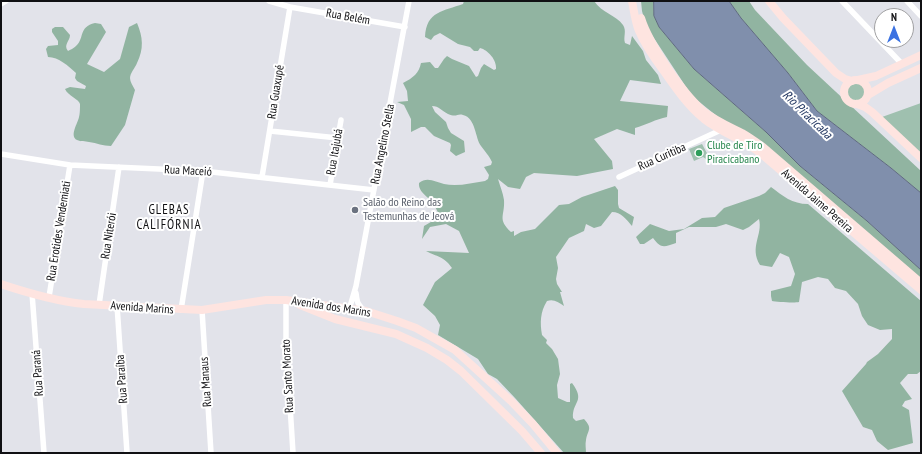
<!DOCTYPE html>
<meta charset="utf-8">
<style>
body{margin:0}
#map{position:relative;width:922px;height:454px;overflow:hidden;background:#e2e3ea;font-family:"PT Sans Narrow",sans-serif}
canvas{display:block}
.frame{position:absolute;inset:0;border:2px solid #101013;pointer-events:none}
.north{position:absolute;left:874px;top:8px;width:40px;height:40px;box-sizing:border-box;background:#fff;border:1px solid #9f9fa1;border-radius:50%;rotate:0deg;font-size:11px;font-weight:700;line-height:16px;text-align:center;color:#101013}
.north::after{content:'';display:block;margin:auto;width:14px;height:18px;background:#3b72e2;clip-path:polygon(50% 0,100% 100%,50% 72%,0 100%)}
</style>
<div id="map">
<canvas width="922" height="454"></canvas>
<div class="frame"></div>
<div class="north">N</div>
</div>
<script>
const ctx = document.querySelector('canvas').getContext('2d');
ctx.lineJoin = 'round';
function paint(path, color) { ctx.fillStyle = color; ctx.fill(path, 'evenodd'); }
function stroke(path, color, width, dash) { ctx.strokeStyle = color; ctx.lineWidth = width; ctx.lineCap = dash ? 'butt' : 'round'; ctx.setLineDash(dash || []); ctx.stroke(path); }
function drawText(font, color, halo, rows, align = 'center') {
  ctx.font = font + ' "PT Sans Narrow",sans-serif'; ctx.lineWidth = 4; ctx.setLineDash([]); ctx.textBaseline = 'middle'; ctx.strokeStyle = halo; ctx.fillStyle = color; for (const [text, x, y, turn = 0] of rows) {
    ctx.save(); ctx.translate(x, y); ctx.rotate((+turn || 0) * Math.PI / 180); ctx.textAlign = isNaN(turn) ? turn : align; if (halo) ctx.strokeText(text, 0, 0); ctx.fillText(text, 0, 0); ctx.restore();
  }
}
paint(new Path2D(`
 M846 92a10 10 0 1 1 20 0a10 10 0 1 1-20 0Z
 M921,103V154L882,117Z
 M702,144L709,157L706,159L703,157L694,161L689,149Z`), '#9fc0af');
paint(new Path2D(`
 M464,1H594C602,13 616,15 623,25C627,31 623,37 625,43L630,45L632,36L643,51L646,60L658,75L661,84L630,80L620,101L668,106L667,117C656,119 646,125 635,128V135L617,129L594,139L612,161L613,169L577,176L534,173L526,177L520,189L508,187L498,179C500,186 503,193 504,200C505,216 497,219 511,232L514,231V236L521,232L535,229L559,205L569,204L582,197L615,186L618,190V204L619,208L634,217L632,226C627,220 621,212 612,212L601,226L594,228L586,224L584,231L569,238L556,257L558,268L556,279L557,284L562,292H560L564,306C558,302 554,299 547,301C540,312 540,323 542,335L547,340L546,343L552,349L558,359L560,374L557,385L558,398L567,402H570V384L572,383C586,402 572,401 573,418L576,421L584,419C593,429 588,429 586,440C585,444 586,449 586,453H564L515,398L497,379L488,374L478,359L438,335L440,325L435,316L423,305L435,282L452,268C444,256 437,257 426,251L469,253L459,231L446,224L430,227L422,239L424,226L436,219L439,214C437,211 436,208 434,205C430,197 418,193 419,183C427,176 436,182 444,184C457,187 472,183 485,181L488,179L489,175L484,167L491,165L492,162C488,154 486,153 481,146C475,138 476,118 463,115C457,113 457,118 448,114C442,111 439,106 432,106L435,112L446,122L448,128L451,133L464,141L465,152L456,156L450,151L451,145L450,143L434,136L425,127H421L411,132V119L404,105L397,102L408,101L407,91L403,83C413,78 419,73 421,63L430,62L435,68H438L444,59L447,56L452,59L469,66L476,77L478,76L481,68L484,64L494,70L496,69C497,60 488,50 480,48L478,51H474L470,47L458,44L440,33L434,36L431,40L425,37C426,11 444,11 463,4Z
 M641,1H653L654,16L659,27L694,69L766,132L800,166L867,221L919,268L921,270V281L692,96L646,26L642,11Z
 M729,1H749L755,10L807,65L921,171V193L891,168L817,111L788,73L741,18Z
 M95,23L101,24L106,32L87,64L104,72L120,59L129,27L137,23C143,37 144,49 137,63C135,68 130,73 130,78C130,82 133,86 135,90L125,125L111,146C103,146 97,143 89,142C85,141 81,142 77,140C69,136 78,123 79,117C80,114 80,108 80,104C79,99 68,96 65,89L70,87L85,89L86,86L77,81L75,78L76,73C68,66 59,57 48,57L46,49L48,46L58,45V41L52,32V29L55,27H63L70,35C70,41 63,45 68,51C70,50 74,48 76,46C85,38 78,27 95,23Z
 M771,187C783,196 792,204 808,204L921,301V371L917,374H908L900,383L912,399L905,401L902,406L909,410L913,443L888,450L877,441L872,430L863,427L842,391L866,364L867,362L878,354L892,339V329L880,330L868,325L862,316L858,304L846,291L835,288L828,279L818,277L802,282L799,302C795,303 776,302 772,301L771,296V291L791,286L795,274L789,257L780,253L772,267L760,265C749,247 763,235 759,219L749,227L743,230L726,224L716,227H689L676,233V243C664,247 661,249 653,238L644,244H640L636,237L650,224L669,231L684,229L702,218L715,217L724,208L759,196L765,193Z`), '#91b4a1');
const water = new Path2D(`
 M654,1H729L741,18L788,73L817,111L891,168L921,193V270L867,221L800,166L766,132L694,69L659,27L654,16Z`);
paint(water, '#808fac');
stroke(water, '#5e697e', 1);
stroke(new Path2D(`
 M269,1L290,7L405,27
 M842,1L902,64
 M907,1L921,16
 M1,4L6,1
 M270,131L338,138
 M1,154L70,165L203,171L374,190
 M262,177L290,7
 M619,177L723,129
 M330,185L341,120
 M32,293L44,453
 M356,293C357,301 357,305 365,311
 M49,297L70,165
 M286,300V341L293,453
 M99,305L119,167
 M117,305L127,453
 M181,310L203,171
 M202,310L211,453
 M349,310L356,286L409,1`), '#fff', 5.5);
stroke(new Path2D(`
 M632,1C634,11 635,21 639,31C645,45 654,58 663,70C675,87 687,105 704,119C721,132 741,139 759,152L921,290
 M769,1L783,18L836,73L845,79L852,81
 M641,18C649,44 682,92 702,110C714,120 728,126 742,133C749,137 756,142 763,147L921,283
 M858,80L876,76L921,55
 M844 92a12 12 0 1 1 24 0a12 12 0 1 1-24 0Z
 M868,95L888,83L921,68
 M857,104L865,107L872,112L921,158
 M1,284C28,293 56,301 84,304L202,310L266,300H286L366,311L397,321L416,328L455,350L511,401L533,424L557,453
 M300,305L335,319L396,334L427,348L447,360L461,371L522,431L541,453`), '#fee4e0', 8);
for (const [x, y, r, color] of [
 [699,153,4,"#2e9e5b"],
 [355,210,4,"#6b7280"]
]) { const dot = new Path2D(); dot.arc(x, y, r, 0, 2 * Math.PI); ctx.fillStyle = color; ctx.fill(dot); stroke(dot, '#fff', 1.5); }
drawText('12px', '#101013', '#fff', [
 ["Rua Belém",348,17,10],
 ["Rua Guaxupé",276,92,-81],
 ["Rua Angelino Stella",383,144,-79],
 ["Rua Itajubá",335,152,-80],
 ["Rua Curitiba",662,157,-24],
 ["Rua Maceió",188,171,3],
 ["Avenida Jaime Pereira",817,201,41],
 ["Rua Erotides Vendemiati",59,231,-81],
 ["Rua Niterói",109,236,-81],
 ["Avenida dos Marins",331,307,9],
 ["Avenida Marins",142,308,4],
 ["Rua Paraná",38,373,-94],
 ["Rua Santo Morato",288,376,-93],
 ["Rua Paraíba",122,379,-94],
 ["Rua Manaus",206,382,-94]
]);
drawText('12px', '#27864d', '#fff', [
 ["Clube de Tiro",707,146],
 ["Piracicabano",707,160]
], 'left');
drawText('12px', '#5b616d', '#fff', [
 ["Salão do Reino das",363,203],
 ["Testemunhas de Jeová",363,217]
], 'left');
drawText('italic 13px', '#263a64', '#fff', [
 ["Rio Piracicaba",807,115,44]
]);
ctx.letterSpacing = '1px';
drawText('13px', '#101013', '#fff', [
 ["GLEBAS",169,210],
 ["CALIFÓRNIA",169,225]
]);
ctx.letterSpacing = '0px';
</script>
